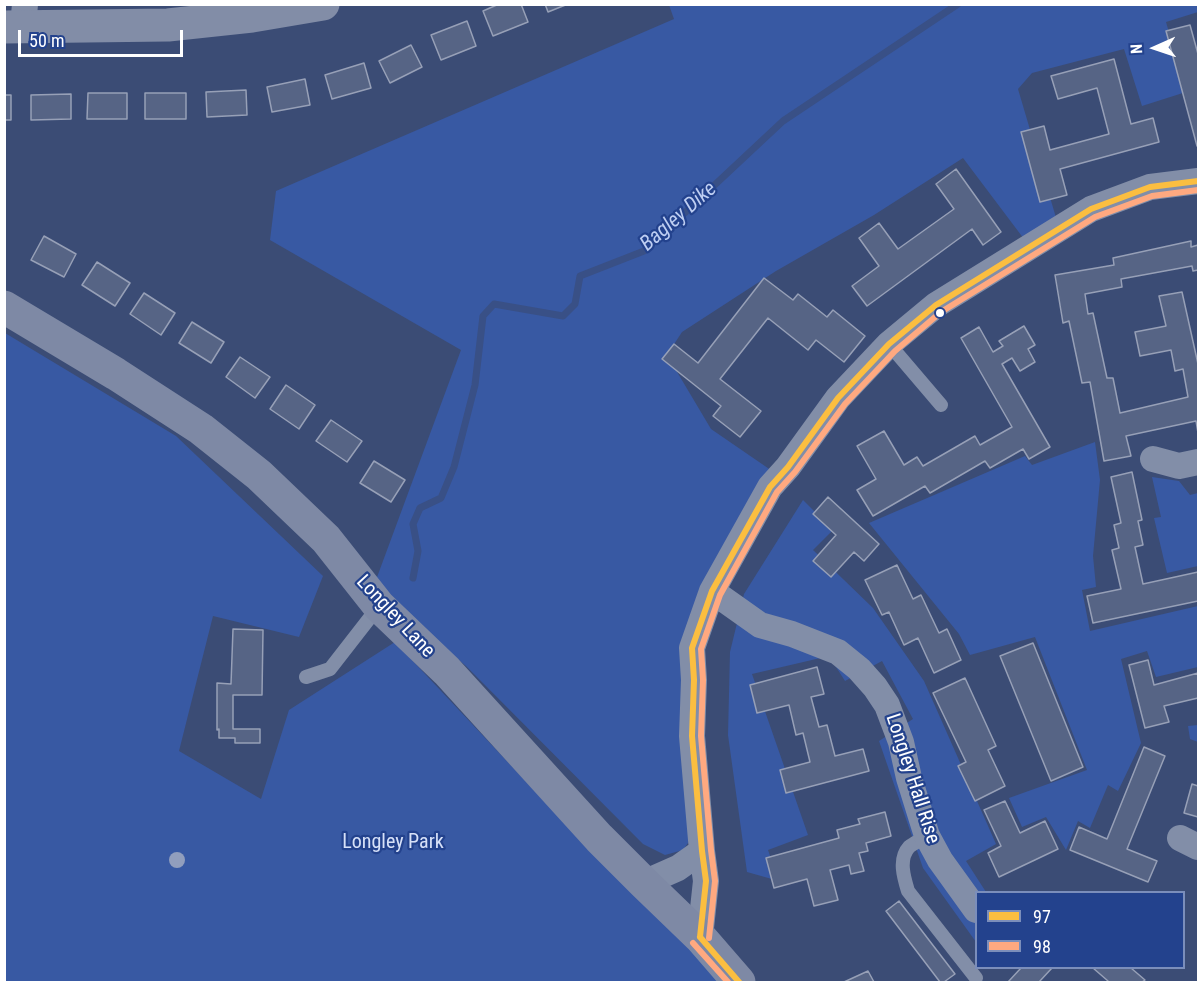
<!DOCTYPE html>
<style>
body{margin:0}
#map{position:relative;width:1203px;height:987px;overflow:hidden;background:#3b4c75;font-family:"Roboto Condensed",sans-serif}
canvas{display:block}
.frame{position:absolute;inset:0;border:6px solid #fff;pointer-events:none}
.legend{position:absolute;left:975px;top:891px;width:210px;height:78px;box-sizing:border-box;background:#23428d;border:2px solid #7b8ebb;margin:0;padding:8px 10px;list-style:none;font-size:18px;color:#fff}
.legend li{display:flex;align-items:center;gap:12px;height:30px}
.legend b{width:30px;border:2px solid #7b8ebb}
.north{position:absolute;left:1125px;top:18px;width:60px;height:60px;-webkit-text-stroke:4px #23428d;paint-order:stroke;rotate:267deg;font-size:16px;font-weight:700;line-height:24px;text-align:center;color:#fff}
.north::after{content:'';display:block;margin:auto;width:21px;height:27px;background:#fff;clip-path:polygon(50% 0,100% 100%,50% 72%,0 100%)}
.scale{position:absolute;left:18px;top:30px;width:165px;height:27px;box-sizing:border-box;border:3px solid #fff;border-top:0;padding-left:8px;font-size:18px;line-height:21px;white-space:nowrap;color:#fff;-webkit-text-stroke:4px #23428d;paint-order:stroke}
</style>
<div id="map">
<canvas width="1203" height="987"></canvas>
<div class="frame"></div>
<ul class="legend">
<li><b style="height:8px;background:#fbbe40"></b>97</li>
<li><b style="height:8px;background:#ffa980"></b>98</li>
</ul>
<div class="north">N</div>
<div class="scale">50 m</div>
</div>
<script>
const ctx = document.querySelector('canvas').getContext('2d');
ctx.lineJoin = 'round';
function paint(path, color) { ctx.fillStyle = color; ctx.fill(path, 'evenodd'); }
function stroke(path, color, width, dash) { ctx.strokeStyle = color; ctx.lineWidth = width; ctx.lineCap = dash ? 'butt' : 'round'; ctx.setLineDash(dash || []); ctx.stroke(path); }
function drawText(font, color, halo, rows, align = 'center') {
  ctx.font = font + ' "Roboto Condensed",sans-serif'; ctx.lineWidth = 4.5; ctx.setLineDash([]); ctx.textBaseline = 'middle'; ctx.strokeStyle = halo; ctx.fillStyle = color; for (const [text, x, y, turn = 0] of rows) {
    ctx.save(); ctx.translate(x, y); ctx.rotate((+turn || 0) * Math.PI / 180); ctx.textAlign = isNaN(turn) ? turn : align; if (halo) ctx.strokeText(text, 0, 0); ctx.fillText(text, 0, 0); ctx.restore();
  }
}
paint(new Path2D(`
 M669,5H1198V12L1166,22L1186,92L1142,106L1124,49L1032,73L1018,89L1057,221L1024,239L963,158L874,215L776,271L682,332L667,355L711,429L778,475L694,638L693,836L683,850L665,855L643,844L466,666L373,588L461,350L270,240L276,191L674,19Z
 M5,333L176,436L323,576L299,637L213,616L179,751L261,799L289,710L395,642L613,874L728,982H5Z
 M1095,442L1100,480L1093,556L1096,587L1082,590L1090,631L1198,606V667L1156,677L1147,651L1121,659L1141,743L1118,791L1108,785L1090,828L1078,821L1066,850L1046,817L1022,827L1009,798L1087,770L1035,637L970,655L959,634L869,523L1025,456L1032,465Z
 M1152,477L1179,481L1190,495L1198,493V566L1167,573L1154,518L1161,517Z
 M803,500L833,530L813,550L873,608L924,681L996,844L966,861L986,892H976V942L923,868L879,741L913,719L882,661L845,681L829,656L752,674L808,835L768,850L779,881L747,872L728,735L730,652L744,594Z
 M1198,725V742L1190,739L1188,726Z`), '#3859a3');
stroke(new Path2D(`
 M413,578L418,551L413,524L420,508L441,498L454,467L475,385L483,316L494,304L563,316L575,304L580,276L644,251L783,121L958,4`), '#395086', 7);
const building = new Path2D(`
 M499,4H521L528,22L493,36L483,11Z
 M545,4H568L548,12Z
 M467,21L476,46L441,60L431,35Z
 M1190,25L1198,54V145L1197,146L1166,31Z
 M411,45L422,67L390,83L379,61Z
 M1114,59L1131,124L1153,118L1159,142L1060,169L1067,195L1040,202L1021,132L1044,126L1050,150L1109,134L1097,88L1058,99L1051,76Z
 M364,63L371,88L332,99L325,75Z
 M305,79L310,105L272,112L267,87Z
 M246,90L247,115L207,117L206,92Z
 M88,93H127V119H87Z
 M145,93H186V119H145Z
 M71,94V119L31,120V95Z
 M4,95H11V120H4Z
 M956,169L1001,232L983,245L972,229L867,306L852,286L879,266L859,238L879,223L898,249L954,209L936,184Z
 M44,236L76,254L64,277L31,260Z
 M1191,241V247L1198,245V270L1193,271L1192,266L1121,279L1122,287L1085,294L1088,314L1093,313L1107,378H1113L1120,413L1188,397L1183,369L1175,371L1171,350L1140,356L1135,332L1166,326L1159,296L1182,292L1198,364V433L1196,421L1126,436L1131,456L1104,461L1090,382L1082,383L1069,321L1063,323L1055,275L1114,265L1113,258Z
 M97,262L130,283L115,306L82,285Z
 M764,278L793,300L798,294L827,317L833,310L865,336L844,362L816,340L808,350L768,318L720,379L761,411L740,437L713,416L721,406L662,359L674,344L698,363Z
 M144,293L175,313L161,335L130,314Z
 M192,322L224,342L211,363L179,343Z
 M1024,326L1035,345L1028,349L1035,362L1020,371L1012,358L1002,364L1050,447L1029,459L1023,449L990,468L985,461L930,493L925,486L873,516L857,490L876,479L857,446L884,431L904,465L917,457L923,466L975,436L980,445L1012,427L961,338L979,327L993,352L1003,346L999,341Z
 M240,357L270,377L255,398L226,377Z
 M286,385L315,405L299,429L270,409Z
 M331,420L362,441L347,462L316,441Z
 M374,461L405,480L391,502L360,483Z
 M1132,472L1142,520L1138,521L1143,545L1135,547L1143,584L1198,572V601L1093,623L1087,596L1121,589L1112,550L1119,548L1114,525L1121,523L1111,477Z
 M828,497L879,544L864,561L854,552L831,577L813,561L836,535L813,514Z
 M897,565L913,599L921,595L939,633L947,629L961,660L934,673L918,638L904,645L889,612L882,615L865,580Z
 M233,629L263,630L262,695H233V729H260V743H235V738H219V729L217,730V683L231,684Z
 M1033,643L1083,767L1051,781L1000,656Z
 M1148,660L1154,685L1198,673V698L1164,706L1169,722L1145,728L1129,665Z
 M817,667L824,694L811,697L819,727L827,725L835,756L863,749L869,771L786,793L780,770L810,762L803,733L796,735L789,705L757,713L750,685Z
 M965,678L996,746L988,750L1005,786L975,801L958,766L966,762L933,693Z
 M1144,747L1165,756L1127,849L1157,861L1148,882L1070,850L1079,827L1107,839Z
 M1192,784L1198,786V817L1184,813Z
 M1005,801L1020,833L1045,821L1058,849L999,877L988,853L1001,846L984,810Z
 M885,812L891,836L866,843L868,851L859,853L864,871L851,874L849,865L830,870L838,900L814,906L807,879L774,888L766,858L839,838L837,830L860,824L858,819Z
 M899,901L955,974L944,982H940L886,911Z
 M1021,968H1052L1039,982H1008Z
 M1093,968H1131L1145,980L1142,982H1107L1108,981Z
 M868,971L874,982H844Z`);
paint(building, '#566485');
stroke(building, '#97a0b7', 1.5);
stroke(new Path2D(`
 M889,344L941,405
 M306,677L330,669L379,606
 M927,836C921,840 914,843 909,847C898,859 904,878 908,891L976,978`), '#828ea8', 14);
stroke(new Path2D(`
 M23,27L25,4
 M1153,459L1179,466L1198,462
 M712,591L760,625L792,634L838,652L859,669L875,687L887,705L901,742L909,778L927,836L940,860L976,910
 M1180,838L1198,847
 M644,883L678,868L702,851
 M700,937L706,881L702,851L692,736L694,680L692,648L712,591L770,487L788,467L838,398L889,344L936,305L1091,209L1150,187L1198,181`), '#828ea8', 26);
stroke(new Path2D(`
 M4,307L116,374L201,429L259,475L326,539L379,606L447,671L599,838L644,883L700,937L739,982`), '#7e89a5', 33);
stroke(new Path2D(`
 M4,27L168,25L252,16L323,4`), '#828da7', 33);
stroke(new Path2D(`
 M700,937L706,881L702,851L692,736L694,680L692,648L712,591L770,487L788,467L838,398L889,344L936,305L1091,209L1150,187L1198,181
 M700,937L739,982`), '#fbbe40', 6);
stroke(new Path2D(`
 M709,938L715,881L711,850L701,736L703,680L701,649L720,595L777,492L795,472L845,404L895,351L941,312L1095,217L1152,196L1198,190
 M693,943L728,982`), '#ffa980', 6);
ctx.fillStyle = '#919ebd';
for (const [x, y] of [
 [177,860]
]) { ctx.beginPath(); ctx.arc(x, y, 8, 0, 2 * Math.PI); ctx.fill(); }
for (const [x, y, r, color] of [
 [940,313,5,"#fff"]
]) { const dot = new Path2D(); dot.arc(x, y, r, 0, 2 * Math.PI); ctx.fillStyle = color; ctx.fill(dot); stroke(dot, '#23428d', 2); }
drawText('20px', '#fff', '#23428d', [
 ["Longley Lane",395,617,47],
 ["Longley Hall Rise",912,779,72]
]);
drawText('20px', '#d7e1f8', '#23428d', [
 ["Longley Park",393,843]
]);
drawText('italic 21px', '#becef2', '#23428d', [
 ["Bagley Dike",679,217,-41]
]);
</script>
